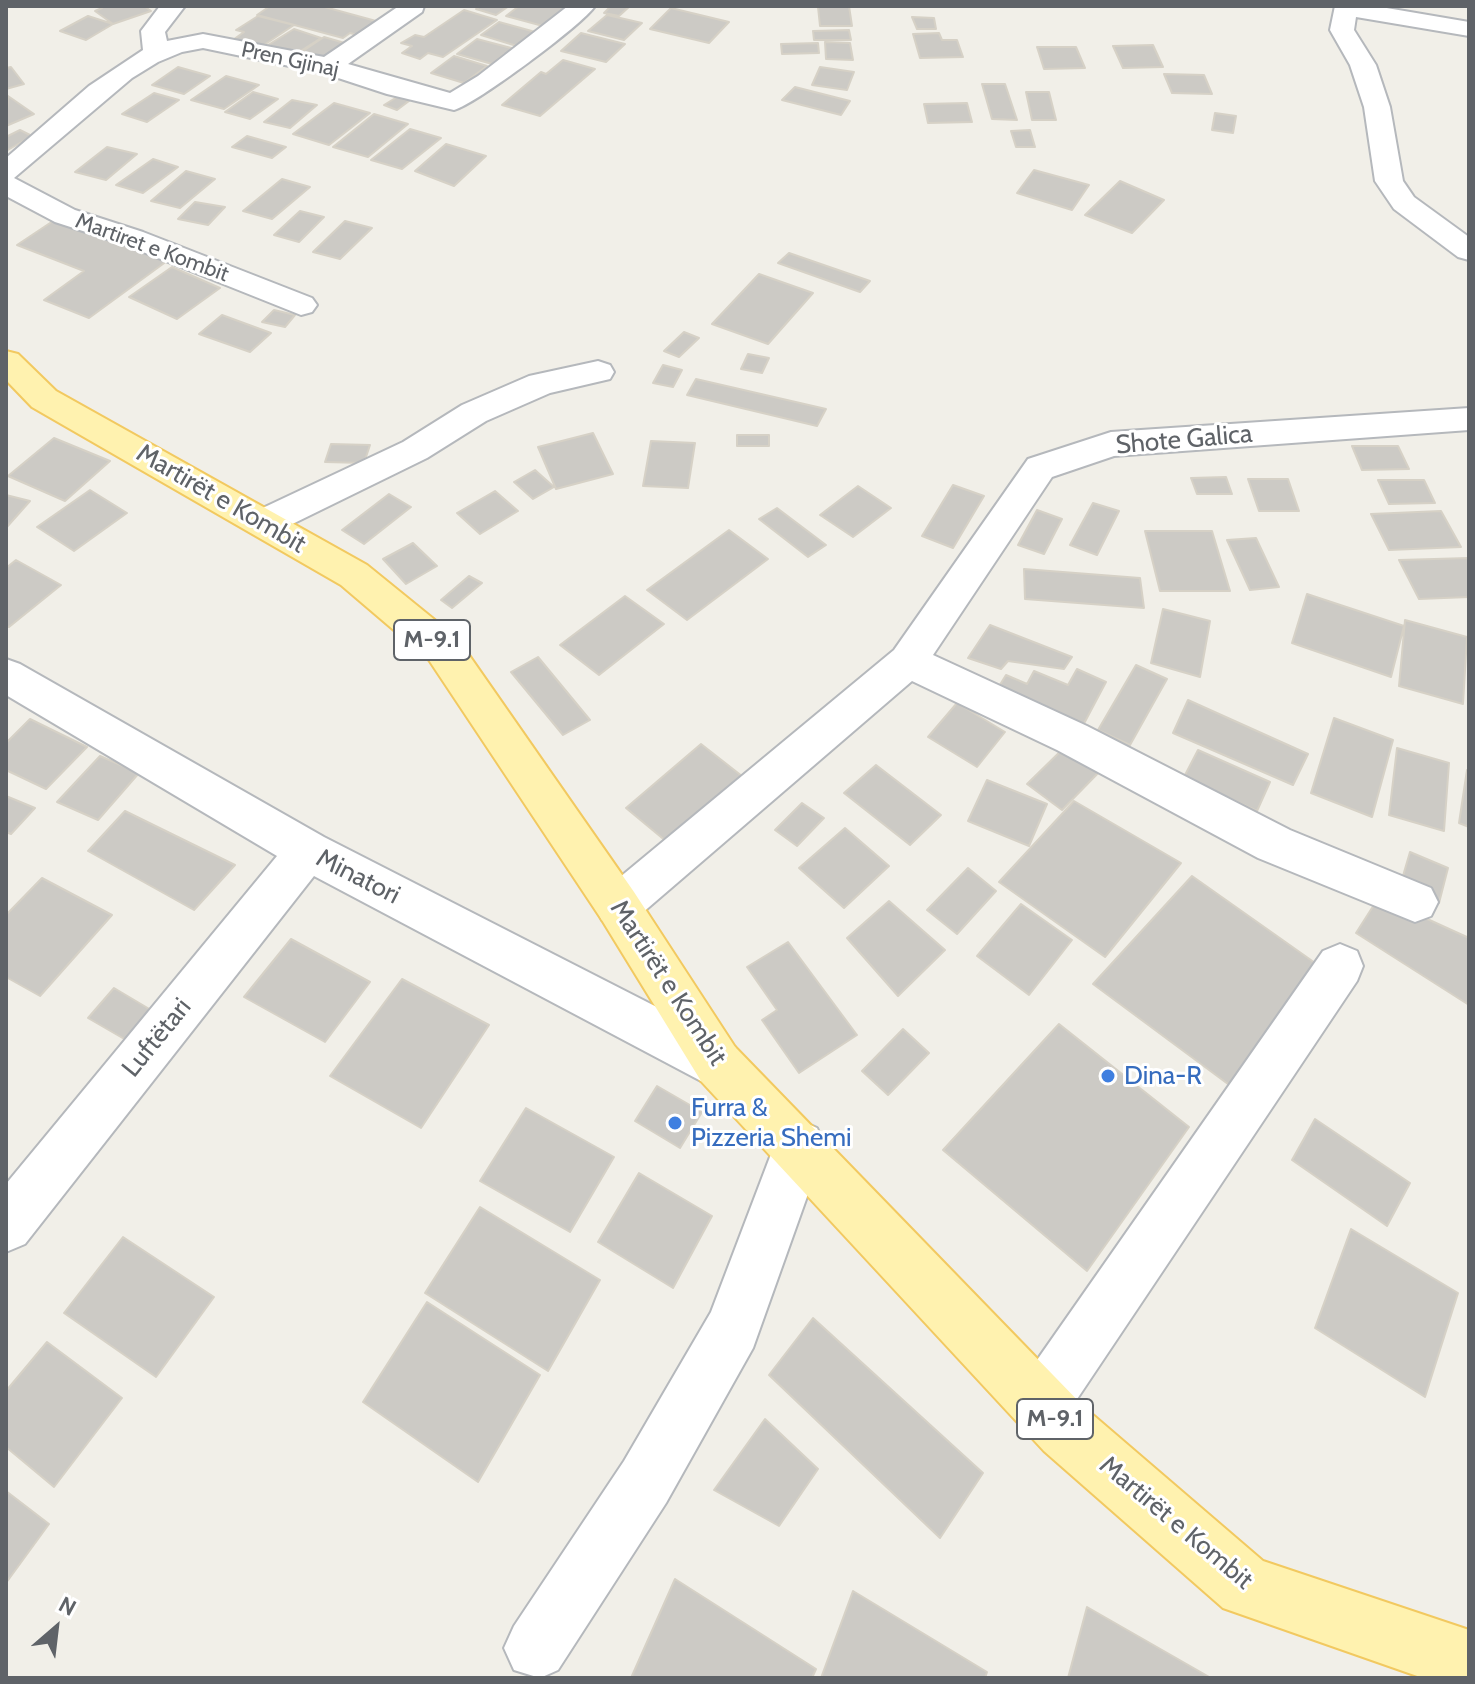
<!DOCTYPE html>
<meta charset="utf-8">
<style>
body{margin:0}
#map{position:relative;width:1475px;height:1684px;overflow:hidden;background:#f1efe8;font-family:Cabin,sans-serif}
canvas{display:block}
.frame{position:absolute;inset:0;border:8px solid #5f6368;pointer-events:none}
.north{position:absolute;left:16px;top:1588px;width:80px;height:80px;-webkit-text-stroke:6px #fff;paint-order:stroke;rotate:28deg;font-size:22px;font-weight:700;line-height:32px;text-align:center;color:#5f6368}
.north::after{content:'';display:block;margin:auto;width:28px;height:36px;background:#5f6368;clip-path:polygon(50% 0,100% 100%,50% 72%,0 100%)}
</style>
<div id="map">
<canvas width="1475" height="1684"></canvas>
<div class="frame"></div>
<div class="north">N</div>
</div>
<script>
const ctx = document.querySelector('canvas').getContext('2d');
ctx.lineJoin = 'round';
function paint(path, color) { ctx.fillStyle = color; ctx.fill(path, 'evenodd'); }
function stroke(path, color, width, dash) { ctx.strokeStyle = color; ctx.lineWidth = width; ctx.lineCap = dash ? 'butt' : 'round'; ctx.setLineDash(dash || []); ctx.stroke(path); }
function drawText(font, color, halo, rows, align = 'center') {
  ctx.font = font + ' Cabin,sans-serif'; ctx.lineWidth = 6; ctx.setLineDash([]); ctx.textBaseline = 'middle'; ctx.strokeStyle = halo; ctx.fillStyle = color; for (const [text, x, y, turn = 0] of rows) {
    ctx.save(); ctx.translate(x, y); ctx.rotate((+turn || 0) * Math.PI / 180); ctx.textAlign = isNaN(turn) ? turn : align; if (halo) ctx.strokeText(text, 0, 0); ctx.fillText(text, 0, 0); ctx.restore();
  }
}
const building = new Path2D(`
 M99,6H144L151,11L113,24L95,11L102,8Z
 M270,6H321L387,24L368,38L350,33L343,38L257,15Z
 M481,6H509L496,15L476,9Z
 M519,6H567L543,26L506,16Z
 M611,6H630L619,16L604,13Z
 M849,6L852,26H820L818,7Z
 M671,8L729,22L709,43L650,29Z
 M464,10L497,20L443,57L428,53L420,59L402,53L412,46L401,43L415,35L424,37Z
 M607,15L642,23L624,40L588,31Z
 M88,16L113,24L86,40L60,31Z
 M258,16L294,25L258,49L230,42L244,32L236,30Z
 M912,17L934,18L936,29H917Z
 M499,22L539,33L520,47L481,35Z
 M294,29L321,38L296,54L268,45Z
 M849,30L851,40H814L813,31Z
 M581,33L625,44L606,62L561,51Z
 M939,33L942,40H957L963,57L920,58L913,34Z
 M324,37L355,46L335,60L303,51Z
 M477,39L515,49L511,56L504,54L492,64L457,54Z
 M825,42L850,43L853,60L826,59Z
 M818,43L819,53L782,54L781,44Z
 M1153,45L1163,67L1123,68L1113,46Z
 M1037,47H1076L1085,68L1044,69Z
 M454,56L487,66L464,83L431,73Z
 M563,60L595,69L540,116L502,105L541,72L546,74Z
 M11,67L24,84L6,89V68Z
 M178,67L210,76L184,94L152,85Z
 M820,67L854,72L847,90L812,85Z
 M1164,74L1204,75L1212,94L1172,93Z
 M226,76L259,85L224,109L191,100Z
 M982,84H1005L1017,120L992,119Z
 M795,87L850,101L841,115L782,100Z
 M253,92L278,99L250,119L225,112Z
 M1026,92H1049L1056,120H1032Z
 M154,93L179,100L147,122L122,114Z
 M8,96L34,114L6,126Z
 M397,97L409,101L397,110L384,105Z
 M292,100L317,105L290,128L264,122Z
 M334,103L370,113L329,145L293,134Z
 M967,103L972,122L928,123L924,104Z
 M1215,113L1236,116L1233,133L1212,130Z
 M374,114L408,124L368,157L333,147Z
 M410,129L441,138L402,169L371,160Z
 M20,130L32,136L6,151V137Z
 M1030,130L1035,147H1016L1011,131Z
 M247,136L286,147L272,158L232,147Z
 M446,144L486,156L454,186L415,171Z
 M107,147L137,154L106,180L75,172Z
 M153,159L178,167L143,193L116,185Z
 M1034,170L1089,185L1072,210L1017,193Z
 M186,171L215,179L180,208L151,201Z
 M282,179L310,187L272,219L243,211Z
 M1120,181L1164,200L1132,233L1085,215Z
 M195,202L225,207L208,225L178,219Z
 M300,211L324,217L299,242L274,235Z
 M56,219L167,261L89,318L44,300L84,271L17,245Z
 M345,221L372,228L340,259L313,252Z
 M789,253L870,281L860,292L778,263Z
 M172,267L220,288L177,319L129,297Z
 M759,274L813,293L768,344L712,324Z
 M274,310L295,315L285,327L262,322Z
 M222,315L271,333L250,352L199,334Z
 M684,332L699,338L679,357L664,351Z
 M748,354L769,358L762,373L741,369Z
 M663,365L682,370L673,387L653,383Z
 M696,379L826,409L817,426L687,395Z
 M593,433L613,474L556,489L538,447Z
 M737,435H769V446H737Z
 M54,438L110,461L65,501L8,476Z
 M651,441L695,443L688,488L643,486Z
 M331,444L370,445L364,463L325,462Z
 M1352,446H1398L1409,469L1362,470Z
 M535,470L554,487L533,499L514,482Z
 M1226,477L1232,494H1197L1191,478Z
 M1248,479H1288L1299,511H1259Z
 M1378,480H1424L1435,503L1389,504Z
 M953,485L984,496L953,548L922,536Z
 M858,486L891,508L853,537L820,515Z
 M90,490L127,513L74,551L37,527Z
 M495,491L518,511L480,534L457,513Z
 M389,494L411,507L364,544L342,530Z
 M6,495L30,501L6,528Z
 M1093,503L1119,511L1097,555L1070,545Z
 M777,508L826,545L808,557L759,519Z
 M1037,510L1062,519L1044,554L1018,545Z
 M1441,511L1461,547L1389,550L1371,514Z
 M729,530L768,559L687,620L647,590Z
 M1145,531H1212L1230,591H1160Z
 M1256,538L1279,587L1250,590L1227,540Z
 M413,543L437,566L406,584L383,559Z
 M1469,558V597L1419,599L1399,560Z
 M16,560L61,585L9,627L6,626V568Z
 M1024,569L1140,578L1144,608L1025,599Z
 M469,576L482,583L452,608L441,600Z
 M1307,594L1404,626L1391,677L1292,643Z
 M625,596L664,624L599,675L560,645Z
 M1163,609L1210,621L1200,677L1151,663Z
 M1405,620L1467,637L1463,704L1399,686Z
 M990,625L1072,657L1064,669L1008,661L1001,669L968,658Z
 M538,657L590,720L563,735L511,672Z
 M1136,665L1167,679L1130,745L1098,730Z
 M1077,669L1106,682L1079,733L993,696L1006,675L1027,684L1034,671L1068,685Z
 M1188,700L1308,754L1293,785L1173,733Z
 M957,703L1005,732L977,767L928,737Z
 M1334,718L1393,740L1372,817L1311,793Z
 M30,719L87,747L46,789L6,770V743Z
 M1071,741L1106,765L1062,810L1027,784Z
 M701,744L747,780L673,847L626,808Z
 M1397,748L1449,763L1444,831L1389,815Z
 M1198,750L1270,782L1257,811L1184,777Z
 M100,756L139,773L98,820L57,802Z
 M876,765L941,815L910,845L844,793Z
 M1467,770H1469V827L1459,823Z
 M987,780L1047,804L1029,846L968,821Z
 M6,796L35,808L11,834L6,832Z
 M1074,801L1181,863L1105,957L999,882Z
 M802,803L824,818L797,846L775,830Z
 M125,811L235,865L194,910L88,851Z
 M845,828L889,866L844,908L799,868Z
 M1410,852L1448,868L1439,903L1400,886Z
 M968,868L996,891L957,934L927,910Z
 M1192,876L1318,965L1232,1087L1093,984Z
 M42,878L112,915L40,996L6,977V915Z
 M1379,897L1469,938V1005L1356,933Z
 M889,901L945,950L898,996L847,938Z
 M1021,904L1072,940L1029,995L977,956Z
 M291,939L370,982L325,1042L244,997Z
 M788,942L857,1035L799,1073L762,1020L777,1010L747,967Z
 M402,979L489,1025L421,1128L330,1076Z
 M114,988L151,1010L126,1040L88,1018Z
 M1059,1024L1189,1127L1087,1271L943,1150Z
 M903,1029L929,1053L888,1095L862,1071Z
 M657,1086L702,1112L680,1148L635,1121Z
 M526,1108L614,1157L570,1232L480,1181Z
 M1315,1119L1410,1183L1387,1226L1292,1160Z
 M639,1173L712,1216L673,1288L598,1242Z
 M480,1207L600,1280L548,1371L425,1293Z
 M1351,1229L1458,1293L1425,1397L1315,1328Z
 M123,1237L214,1297L156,1377L64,1313Z
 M427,1302L540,1375L478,1482L363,1402Z
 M813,1318L983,1473L940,1538L769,1375Z
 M47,1342L122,1398L54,1487L6,1447V1391Z
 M765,1419L818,1469L779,1526L714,1490Z
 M6,1491L49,1524L6,1583Z
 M675,1579L816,1669L812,1678H631Z
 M853,1591L987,1672L985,1678H821Z
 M1087,1607L1211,1678H1068Z`);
paint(building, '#cccac5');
stroke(building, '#d6d1c6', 2);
const minor = new Path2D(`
 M160,6H185L165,32L167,41L203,34L324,57L399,6H424L422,12L348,64L450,93L478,76L568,6H595C582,25 476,104 454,110L387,94L323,73L203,48L182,52L158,62L132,78L14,178L75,210L143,232L312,298L317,305L312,312L301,315L123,244L55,222L6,196V158L89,86L143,50L141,31Z
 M1335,6H1375L1469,22V36L1356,17L1354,30L1376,65L1390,107L1403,181L1414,197L1469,237V260L1458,257L1394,209L1375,181L1364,107L1350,65L1330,30Z
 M598,361L610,365L614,372L610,379L550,393L486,421L427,458L276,532L263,536L250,532L245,523L250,514L403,442L462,405L529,376Z
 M1469,408V430L1114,456L1052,477L933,655L1087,726L1290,830L1431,888L1438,902L1431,916L1415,922L1258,858L1057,750L912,681L634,920L618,926L602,920L595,906L602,892L894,650L1028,459L1111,432Z
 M6,659L20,664L324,837L735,1047L743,1064L735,1081L718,1088L701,1081L314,876L25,1244L6,1252V1184L277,856L6,695Z
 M1340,944L1357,951L1363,966L1357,981L1061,1423L1041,1432L1021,1423L1012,1403L1021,1383L1323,951Z
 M799,1120L817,1128L825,1146L753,1348L666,1503L558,1670L540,1678L514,1670L504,1648L514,1626L624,1461L711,1312L781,1128Z`);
const major = new Path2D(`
 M6,351L18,354L56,391L367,565L457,638L634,892L735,1047L1086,1409L1263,1561L1469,1630V1678H1423L1223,1608L1044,1451L701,1081L602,920L429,660L341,585L32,407L6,380Z`);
stroke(minor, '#b5b8bc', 4);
stroke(major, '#f2c960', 4);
paint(minor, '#fff');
paint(major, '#fff2af');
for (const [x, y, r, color] of [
 [1108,1076,8,"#3f7fe0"],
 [675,1123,8,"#3f7fe0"]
]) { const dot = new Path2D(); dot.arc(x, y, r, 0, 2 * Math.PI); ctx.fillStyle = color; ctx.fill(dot); stroke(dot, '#fff', 3); }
drawText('22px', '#5f6368', '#fff', [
 ["Pren Gjinaj",290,60,12],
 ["Martiret e Kombit",152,248,20]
]);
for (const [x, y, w] of [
 [432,640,76],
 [1055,1419,76]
]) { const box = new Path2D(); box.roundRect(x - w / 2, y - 20, w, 40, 6); ctx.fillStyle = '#fff'; ctx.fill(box); stroke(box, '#5f6368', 2); }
drawText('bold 24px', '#5f6368', null, [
 ["M-9.1",432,640],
 ["M-9.1",1055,1419]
]);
drawText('26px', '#5f6368', '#fff', [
 ["Shote Galica",1184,440,-5],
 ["Martirët e Kombit",221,499,30],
 ["Minatori",358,877,27],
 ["Martirët e Kombit",668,983,57],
 ["Luftëtari",157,1038,-51],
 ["Martirët e Kombit",1176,1523,40]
]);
drawText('26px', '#366cbe', '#fff', [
 ["Dina-R",1124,1076],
 ["Furra &",691,1108],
 ["Pizzeria Shemi",691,1138]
], 'left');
</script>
